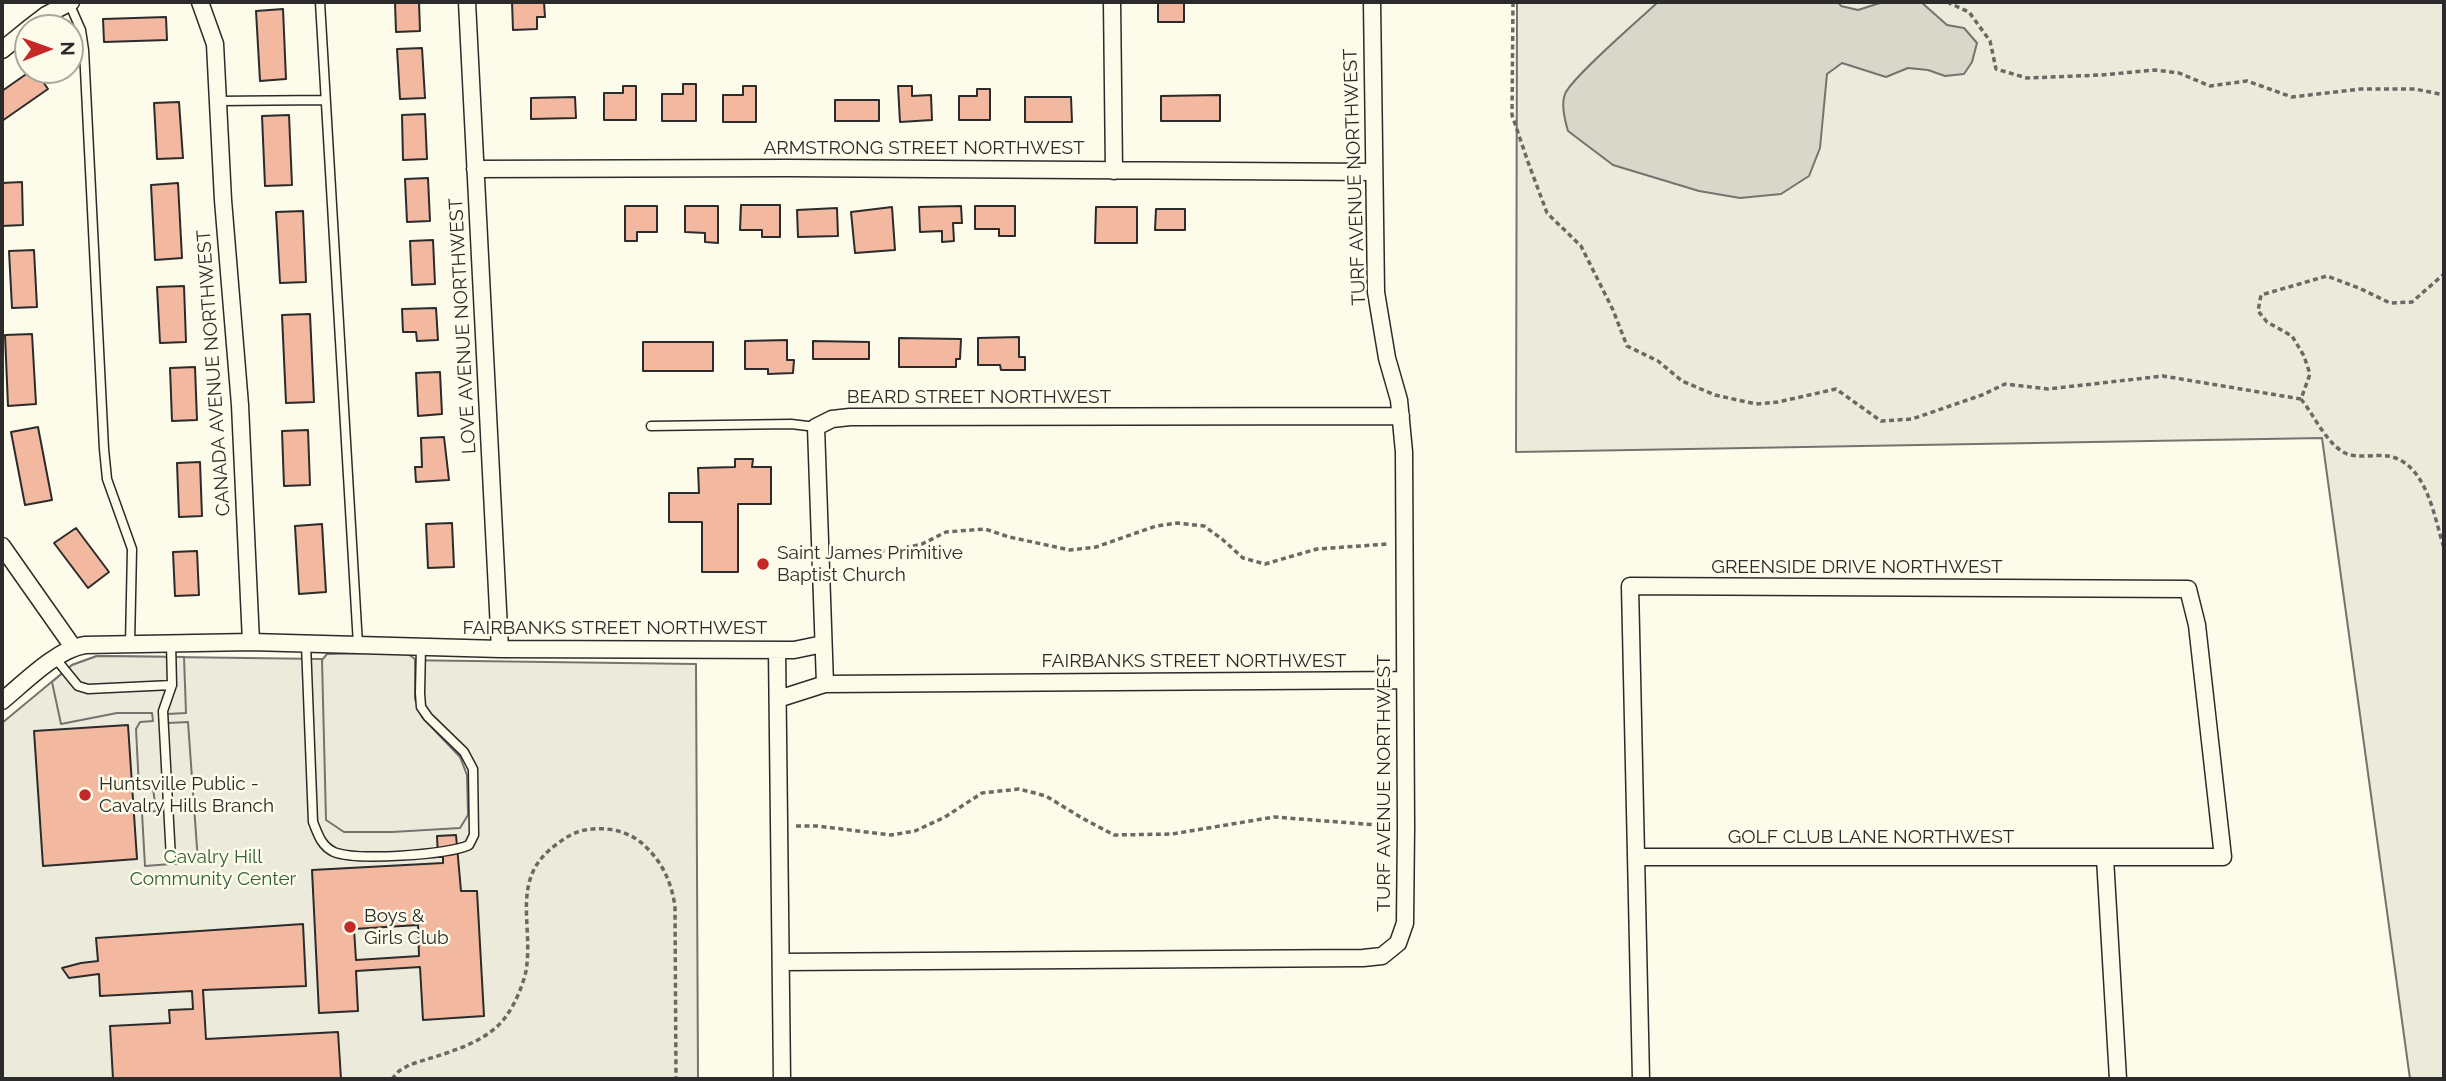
<!DOCTYPE html>
<style>
body{margin:0}
#map{position:relative;width:2446px;height:1081px;overflow:hidden;background:#fdfbea;font-family:Raleway,sans-serif}
canvas{display:block}
.frame{position:absolute;inset:0;border:4px solid #2b2b2b;pointer-events:none}
.north{position:absolute;left:14px;top:14px;width:70px;height:70px;box-sizing:border-box;background:#fdfbea;border:2px solid #a9a89e;border-radius:50%;rotate:89deg;font-size:19px;font-weight:700;line-height:28px;text-align:center;color:#2b2b2b}
.north::after{content:'';display:block;margin:auto;width:24px;height:32px;background:#c62828;clip-path:polygon(50% 0,100% 100%,50% 72%,0 100%)}
</style>
<div id="map">
<canvas width="2446" height="1081"></canvas>
<div class="frame"></div>
<div class="north">N</div>
</div>
<script>
const ctx = document.querySelector('canvas').getContext('2d');
ctx.lineJoin = 'round';
function paint(path, color) { ctx.fillStyle = color; ctx.fill(path, 'evenodd'); }
function stroke(path, color, width, dash) { ctx.strokeStyle = color; ctx.lineWidth = width; ctx.lineCap = dash ? 'butt' : 'round'; ctx.setLineDash(dash || []); ctx.stroke(path); }
function drawText(font, color, halo, rows, align = 'center') {
  ctx.font = font + ' Raleway,sans-serif'; ctx.lineWidth = 5; ctx.setLineDash([]); ctx.textBaseline = 'middle'; ctx.strokeStyle = halo; ctx.fillStyle = color; for (const [text, x, y, turn = 0] of rows) {
    ctx.save(); ctx.translate(x, y); ctx.rotate((+turn || 0) * Math.PI / 180); ctx.textAlign = isNaN(turn) ? turn : align; if (halo) ctx.strokeText(text, 0, 0); ctx.fillText(text, 0, 0); ctx.restore();
  }
}
const green = new Path2D(`
 M1517,2H2444V1079H2410L2322,438L1516,452Z
 M97,656L696,664L698,1079H2V723L72,665Z`);
paint(green, '#ecebdb');
stroke(green, '#74746e', 2);
const parking = new Path2D(`
 M405,652L415,659V699L422,717L460,757L467,775L468,815L460,828L392,832H344L326,820L322,660L327,654Z
 M97,656L184,657L186,713L167,714L168,723L188,722L198,862L145,866L142,813L156,811L153,788H139L136,729L140,722L153,721L152,713H117L61,724L52,682L72,665Z`);
paint(parking, '#eceadb');
stroke(parking, '#74746e', 2);
const water = new Path2D(`
 M1658,2H1838L1841,6L1858,10L1883,2H1921L1947,25L1964,28L1977,43L1972,62L1964,74L1945,76L1928,70L1908,68L1886,77L1842,63L1827,74L1820,148L1809,176L1781,194L1740,198L1699,191L1613,165L1568,131C1565,121 1561,104 1565,94C1571,78 1642,17 1658,2Z`);
paint(water, '#d8d7c9');
stroke(water, '#74746e', 2);
const building = new Path2D(`
 M395,2H419L420,31L396,32Z
 M512,2H544L545,17H537V29L513,30Z
 M1158,2H1184V22H1158Z
 M283,9L286,79L260,81L256,11Z
 M166,17L167,40L104,42L103,19Z
 M422,48L425,98L400,99L397,49Z
 M32,70H35L48,89L2,121V91Z
 M683,84H696V121H662V94H683Z
 M623,86H636V120H604V93H623Z
 M743,86H756V122H723V95H743Z
 M898,86H912V96L931,95L932,120L900,122Z
 M977,89H990V120H959V96H977Z
 M1220,95V121H1161V96Z
 M575,97L576,118L531,119V98Z
 M1025,97H1071L1072,122H1025Z
 M835,100H879V121H835Z
 M179,102L183,158L157,159L154,103Z
 M425,114L427,159L403,160L402,115Z
 M289,115L292,185L265,186L262,116Z
 M428,178L430,221L407,222L405,179Z
 M22,182L23,225L2,226V183Z
 M178,183L182,258L155,260L151,185Z
 M741,205H780V237H762V230H740Z
 M625,206H657V232H637V241H625Z
 M685,206H718V243L705,242V233L685,232Z
 M961,206L962,223H953L954,241L942,242V231L920,232L919,207Z
 M975,206H1015V236H999V229H975Z
 M892,207L895,250L855,253L851,212Z
 M1096,207H1137V243H1095Z
 M837,208L838,236L798,237L797,210Z
 M1156,209H1185V230H1155Z
 M303,211L306,282L280,283L276,212Z
 M433,240L435,284L412,285L410,241Z
 M34,250L37,307L12,308L9,251Z
 M184,286L186,342L160,343L157,287Z
 M436,308L438,340L417,341L416,332H403L402,309Z
 M310,314L314,402L286,403L282,315Z
 M32,334L36,404L8,406L5,335Z
 M1019,337V357H1025V370H1001L1000,365H978V338Z
 M899,338L961,339L960,359H956V367H899Z
 M787,340V360H794L793,373L768,374V369H745V341Z
 M813,341L869,342V359H813Z
 M643,342H713V371H643Z
 M195,367L197,420L172,421L170,368Z
 M440,372L442,414L418,416L416,373Z
 M38,427L52,500L25,505L11,432Z
 M308,430L310,485L284,486L282,431Z
 M444,437L449,480L416,482L415,467H422L421,438Z
 M735,459H753L752,467H771V504H738V572H702V522H669V493H699L698,468L735,467Z
 M200,462L202,516L179,517L177,463Z
 M452,523L454,567L428,568L426,524Z
 M322,524L326,592L299,594L295,526Z
 M76,528L109,572L88,588L54,543Z
 M197,551L199,595L175,596L173,552Z
 M128,725L137,859L43,866L34,731Z
 M456,835L461,891H477L484,1016L423,1020L420,967L356,971L358,1011L319,1013L312,870L443,863V857H438L437,836ZM418,925L419,956L356,960L354,929Z
 M303,924L306,986L203,990L206,1039L338,1032L341,1079H113L110,1026L170,1023L169,1010L193,1009L192,991L100,996L99,974L69,978L62,968L81,963L98,961L96,938Z`);
paint(building, '#f2b8a0');
stroke(building, '#2b2b2b', 2);
const lane = new Path2D(`
 M320,2L358,645
 M69,3L81,30L84,50L104,449L107,479L132,549L130,644
 M218,101L325,100
 M651,426L791,424L816,427
 M171,643L172,685L163,711L171,859
 M306,644L313,822C318,834 321,846 334,852C356,861 447,855 469,845L474,835L473,769L464,752L428,717L421,707L420,693L421,647
 M56,659L78,686L88,689L172,685`);
const street = new Path2D(`
 M200,2L215,44L223,200L240,405L251,642
 M467,2L500,649
 M1112,2L1114,171
 M29,28L46,15L71,2
 M2,50L28,29
 M475,169L787,168L1373,172
 M2,546L73,647
 M777,650L782,1079
 M825,684L816,427L832,419L850,417L1401,416
 M778,699L825,684L1405,680
 M2,701C24,683 57,649 85,645L251,642L500,649L794,650L823,644
 M1637,857H2223L2197,625L2188,589L1630,586L1641,1079
 M2105,858L2118,1079
 M781,962L1363,958L1382,956L1398,943L1405,923L1406,828L1404,452L1399,400L1387,358L1376,292L1372,2`);
stroke(lane, '#2b2b2b', 11);
stroke(street, '#2b2b2b', 19);
stroke(new Path2D(`
 M1513,2L1512,115L1528,162L1547,213L1581,246L1613,310L1627,346L1658,361L1682,381L1715,395L1756,404L1778,402L1836,389L1881,421L1912,419L1982,395L2005,384L2048,389L2163,376L2301,399L2310,374L2304,356L2292,336L2267,322L2258,311L2261,295L2327,276L2359,288L2390,303L2412,302L2444,274
 M1947,2L1969,12L1990,41L1996,69L2027,78L2101,75L2155,70L2179,73L2210,86L2247,81L2292,97L2361,89H2415L2444,95
 M2301,399C2314,415 2326,443 2345,453C2357,459 2375,454 2388,456C2427,463 2434,517 2444,548
 M837,553L898,550L922,544L946,532L985,529L1009,537L1070,550L1096,547L1156,526L1177,523L1204,526L1222,539L1243,558L1265,564L1317,549L1388,544
 M796,826H817L891,835L915,831L945,817L982,793L1019,789L1046,796L1082,818L1114,835L1172,834L1274,817L1390,826
 M392,1079L399,1071L409,1065C441,1054 487,1045 507,1015C515,1004 523,985 526,971C534,924 509,878 557,844C566,837 575,832 585,830C606,826 630,831 645,846C663,863 671,882 675,906L676,1079`), '#6a6964', 3.5, [5, 3.5]);
stroke(lane, '#fdfbea', 8);
stroke(street, '#fdfbea', 16);
for (const [x, y, r, color] of [
 [763,564,7,"#c62828"],
 [85,795,7,"#c62828"],
 [350,927,7,"#c62828"]
]) { const dot = new Path2D(); dot.arc(x, y, r, 0, 2 * Math.PI); ctx.fillStyle = color; ctx.fill(dot); stroke(dot, '#fdfbea', 2.5); }
drawText('19px', '#2b2b2b', '#fdfbea', [
 ["ARMSTRONG STREET NORTHWEST",924,148],
 ["TURF AVENUE NORTHWEST",1355,177,-92],
 ["LOVE AVENUE NORTHWEST",463,326,-93],
 ["CANADA AVENUE NORTHWEST",214,373,-94],
 ["BEARD STREET NORTHWEST",979,397],
 ["GREENSIDE DRIVE NORTHWEST",1857,567],
 ["FAIRBANKS STREET NORTHWEST",615,628],
 ["FAIRBANKS STREET NORTHWEST",1194,661],
 ["TURF AVENUE NORTHWEST",1384,783,-90],
 ["GOLF CLUB LANE NORTHWEST",1871,837]
]);
drawText('19px', '#2b2b2b', '#fdfbea', [
 ["Saint James Primitive",777,553],
 ["Baptist Church",777,575],
 ["Huntsville Public -",99,784],
 ["Cavalry Hills Branch",99,806],
 ["Boys &",364,916],
 ["Girls Club",364,938]
], 'left');
drawText('19px', '#34623c', '#fdfbea', [
 ["Cavalry Hill",213,857],
 ["Community Center",213,879]
]);
</script>
